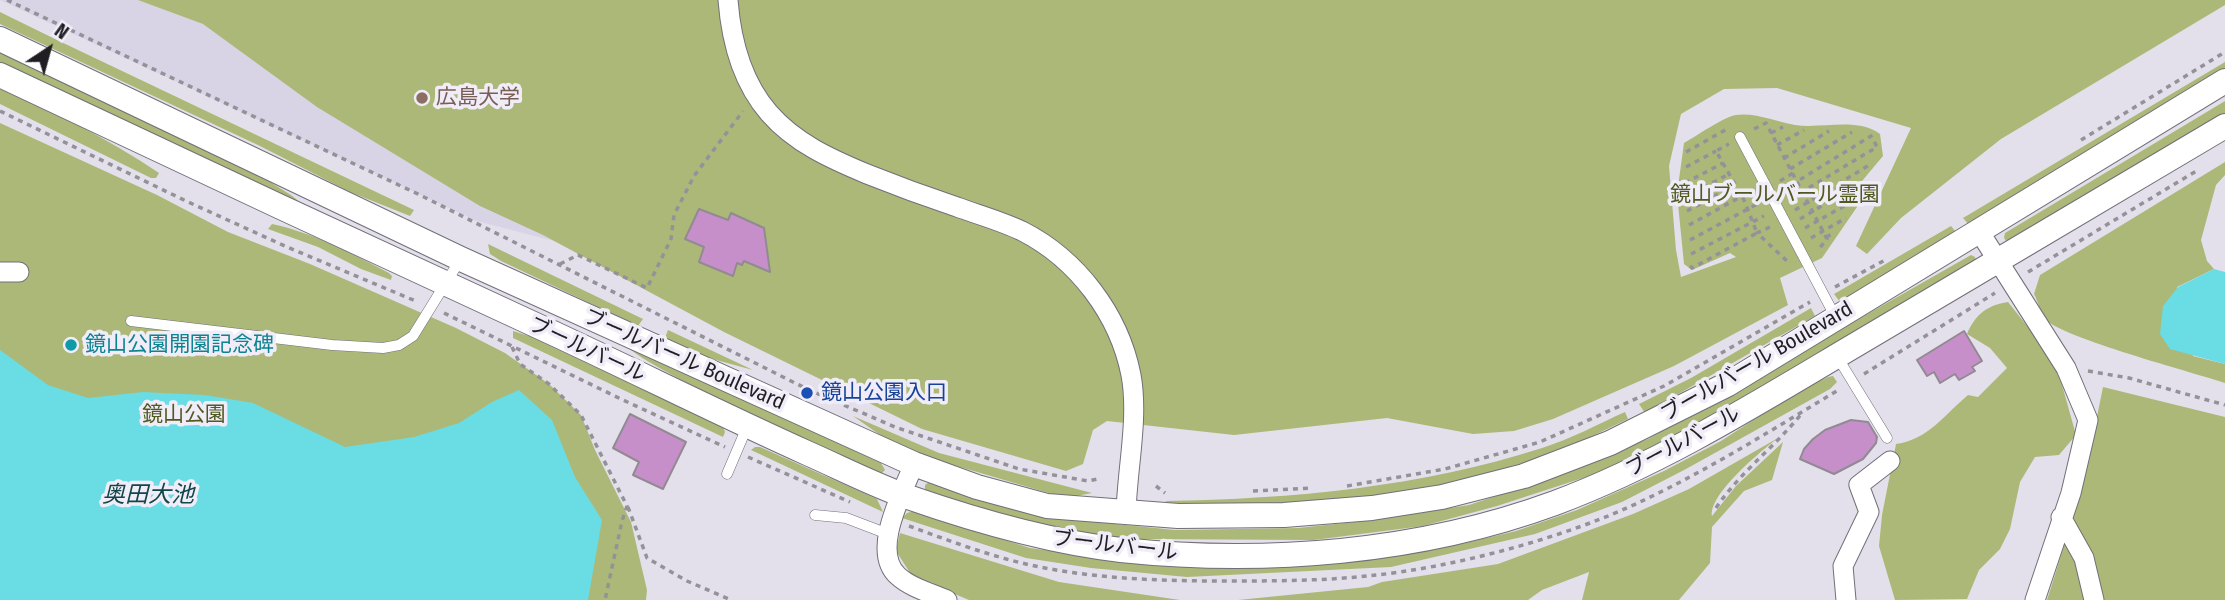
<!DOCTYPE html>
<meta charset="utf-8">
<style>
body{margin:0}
#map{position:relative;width:2225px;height:600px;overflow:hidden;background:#e3e0eb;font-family:"Fira Sans Condensed",sans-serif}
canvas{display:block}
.north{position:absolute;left:14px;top:14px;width:70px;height:70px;-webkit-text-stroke:5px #f0edf8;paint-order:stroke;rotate:36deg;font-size:19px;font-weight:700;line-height:28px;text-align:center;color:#201e22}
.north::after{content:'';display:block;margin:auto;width:24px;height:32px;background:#201e22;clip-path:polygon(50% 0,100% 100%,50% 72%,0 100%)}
</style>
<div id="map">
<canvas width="2225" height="600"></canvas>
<div class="north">N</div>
</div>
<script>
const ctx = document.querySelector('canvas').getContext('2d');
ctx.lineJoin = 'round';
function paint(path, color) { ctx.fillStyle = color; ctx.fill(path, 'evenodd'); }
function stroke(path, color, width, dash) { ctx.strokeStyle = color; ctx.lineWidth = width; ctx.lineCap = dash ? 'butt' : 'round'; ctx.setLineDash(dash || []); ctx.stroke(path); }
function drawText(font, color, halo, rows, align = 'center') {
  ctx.font = font + ' "Fira Sans Condensed","Noto Sans JP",sans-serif'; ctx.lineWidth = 7; ctx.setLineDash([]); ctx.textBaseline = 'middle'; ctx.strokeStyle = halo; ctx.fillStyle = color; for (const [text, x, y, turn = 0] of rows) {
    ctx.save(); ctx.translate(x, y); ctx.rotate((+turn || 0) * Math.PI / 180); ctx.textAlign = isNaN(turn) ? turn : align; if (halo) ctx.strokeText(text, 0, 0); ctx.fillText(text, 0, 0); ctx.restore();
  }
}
paint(new Path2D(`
 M0,0H628L646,265L477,221Z`), '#d8d3e5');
paint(new Path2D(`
 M138,0H2225V5L2001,139L1901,218L1867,254L1856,246L1911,128L1777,88L1724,89L1681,114L1669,166L1676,250L1681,277L1736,257L1730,253L1692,270L1684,264L1677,194L1684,143C1697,136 1723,117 1736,115C1755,112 1777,122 1795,125C1822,129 1857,117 1880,134L1883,156L1857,187V207L1822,258L1780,278L1788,305L1674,366L1553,419L1514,431L1473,434L1387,418L1234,435L1107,421L1093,430L1083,464L1066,471L922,429L724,332L543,235L480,206L317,107L203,24Z
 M0,12L57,40L414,210L410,216L350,192L260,146L0,24Z
 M0,50L238,162L291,195L301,203L0,64Z
 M2225,62V74L1969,225L1963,218Z
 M0,88C56,113 107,138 159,173L156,178H151L0,104Z
 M2225,101V115L2007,242L2004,238L2005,233Z
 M0,123L157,195L228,232L310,264L456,328L505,353L549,384L581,415L595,450L631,522L647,590L646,600H0Z
 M2225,162V175L2216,185L2201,240L2207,261L2214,269L2177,287L2193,356L2225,364V383C2195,373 2060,337 2045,319C2040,312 2038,301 2034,294L2040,275Z
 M272,224C314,233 351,253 389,273L392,276L391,280L361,269L318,247L268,229Z
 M1951,226L1956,232L1840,302L1834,294Z
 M488,244L643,319L638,326L501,261L490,254Z
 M1971,255L1975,257L1976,261L1974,266L1654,449L1592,475L1497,506L1423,526L1314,540L1128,539L1058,530L990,513L925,490V485L929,482L1077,520L1175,530L1298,528L1373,520L1469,505L1547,479L1648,439Z
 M2008,302L2051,356L2059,374L2076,435L2059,455L2035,457L2020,482L2010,529L2000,549L1979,570L1967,599L1895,600L1879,546L1882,515L1896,444C1928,440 1945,414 1968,395L1978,397L2007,368L1990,348L1967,334C1975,315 1987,305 2008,302Z
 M1811,308L1815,316L1645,413L1639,404L1691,378Z
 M668,330L753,370L705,357L665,338Z
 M513,331L529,336L723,427L725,432L723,437L513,338Z
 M622,343L881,463L885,470L882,473C812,445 742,414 676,377C658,367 638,357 622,343Z
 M1833,376L1837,382L1830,389L1686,469L1622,502L1535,534L1391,567L1187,577L1091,568L1026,558L902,518L907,513L914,511L1030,548L1095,557L1357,560L1461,544L1516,531L1577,510L1664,471L1721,441L1795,393L1828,377Z
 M2103,387L2225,417V600H2047C2070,530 2089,460 2103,387Z
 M1625,412L1628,419L1580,442L1529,461L1465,481L1361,499L1179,508L1165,501C1293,499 1420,487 1542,448C1571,439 1598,424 1625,412Z
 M853,416L939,453L1092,493L1076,496L1052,494L919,455L883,437Z
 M1778,438C1761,451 1709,494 1712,516L1736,486L1783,442L1772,480L1744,491L1712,527L1710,563L1679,600H1582L1589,572L1542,590L1528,600H1238L1368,587L1382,582L1498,564L1633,514L1689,489Z
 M755,447H760L877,499L883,512L751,450Z
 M900,533L1059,582L1180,600H969L912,576L896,551Z`), '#acb878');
paint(new Path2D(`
 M2214,269L2225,272V364L2170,349L2160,334L2163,306L2178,287Z
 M0,350L48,385L88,398L143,392L205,395L253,403L345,447L414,437L459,423L492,402L519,390L552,420L575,477L602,520L588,600H0Z`), '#6adce3');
const building = new Path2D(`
 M699,209L728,220L731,213L764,228L770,272L744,261L742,265L737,263L733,276L699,262L704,247L685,239Z
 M1964,331L1982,361L1972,367L1975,371L1959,380L1955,374L1940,383L1934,372L1927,376L1917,360Z
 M630,414L686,442L663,489L633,475L639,462L613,448Z
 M1851,420L1868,422L1877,437L1876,443L1863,459L1834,474L1800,459L1804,449L1813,439L1825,430Z`);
paint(building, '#c78fc9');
stroke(building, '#928a93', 2);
const service = new Path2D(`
 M1740,137L1836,318
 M131,321L332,345L383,348L399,345L413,336L460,260
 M1838,358L1887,438
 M727,474L747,427
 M815,515L846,518L888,534`);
const minor = new Path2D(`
 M728,0C731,39 742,82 769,113C795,143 831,159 867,174C897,186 927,197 957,207C979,215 1001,221 1022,231C1077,259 1119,314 1131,375C1139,418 1127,469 1126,513
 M1979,231L2066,368L2088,420L2071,493L2035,600
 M0,272H19
 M914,464C903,492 870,551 898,576C911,588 931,593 947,600
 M2061,517L2084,558L2094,600
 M1846,600L1843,566L1869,512L1859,485L1890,461`);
const tertiary = new Path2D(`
 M0,39L461,259L914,464L977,487L1047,506L1178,516L1284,515L1372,508L1442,497L1524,476L1610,443L1728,384L2225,81
 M0,75C180,160 361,245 542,328C631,369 718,413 807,453C841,468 874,485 908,497C977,521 1049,542 1121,550C1265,565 1419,553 1555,503C1662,463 1759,402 1857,344C1980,271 2102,199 2225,126`);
stroke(service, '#726f79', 11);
stroke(minor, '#726f79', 21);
stroke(tertiary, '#726f79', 26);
stroke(new Path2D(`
 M7,0L420,195L809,390L895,427L1019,469L1088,481L1098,479
 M0,111L186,201L287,247L418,302
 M1754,129L1766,123L1827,239L1818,250
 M1771,133L1783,127
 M2081,140L2225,52
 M1777,145L1804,130
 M1686,152L1727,129
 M1784,158L1829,131
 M1686,167L1716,151
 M1790,169L1852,132
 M1780,181L1793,173
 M1685,183L1723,163
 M1783,190L1871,136L1877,147L1790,199
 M1686,197L1729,174
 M1795,210L1871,164
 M1687,211L1735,185
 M1800,219L1853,187
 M1689,225L1742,196
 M1770,227L1757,233L1787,261
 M1805,228L1853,201
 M1826,237L1835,233
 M1811,238L1846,218
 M1690,240L1759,203
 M1691,254L1764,216
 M560,264L578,255L647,288L671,239L674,215L694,176L743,111
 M1690,266L1692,268L1757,233L1744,200L1716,151L1729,144
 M2028,272L2198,170
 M1835,287L1887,259
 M444,313L623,400L725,447
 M512,347L520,364L549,384L581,415L627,506L622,521L605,600
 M2088,371L2129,378L2225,405
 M1864,374L1995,293
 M748,457L850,502
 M1156,486L1165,493
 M1347,486L1445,469L1540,442L1664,386L1810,302
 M1253,491L1311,488
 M628,507L647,558L687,581L731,600
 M1716,508C1740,472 1775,447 1802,413
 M909,526C950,541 992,557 1035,566C1097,579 1162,581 1224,581C1272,581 1320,581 1367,576C1452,568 1565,538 1642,501C1710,469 1775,428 1840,389`), '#949199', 3.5, [5, 5]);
stroke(service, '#fff', 10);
stroke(minor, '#fff', 19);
stroke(tertiary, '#fff', 24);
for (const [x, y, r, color] of [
 [422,98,7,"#8d6e63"],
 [71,345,7,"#0f9aa8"],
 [807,393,7,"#1a4fb4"]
]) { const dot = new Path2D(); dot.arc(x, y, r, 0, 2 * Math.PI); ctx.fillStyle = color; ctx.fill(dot); stroke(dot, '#f0edf8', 2.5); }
drawText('21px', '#785e54', '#f0edf8', [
 ["広島大学",436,98]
], 'left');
drawText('21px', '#505920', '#f0edf8', [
 ["鏡山ブールバール霊園",1775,195],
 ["鏡山公園",184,415]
]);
drawText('21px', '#0d838f', '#f0edf8', [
 ["鏡山公園開園記念碑",85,345]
], 'left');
drawText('21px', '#201e22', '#f0edf8', [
 ["ブールバール",587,350,25],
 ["ブールバール Boulevard",684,360,24],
 ["ブールバール Boulevard",1757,362,-30],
 ["ブールバール",1683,442,-28],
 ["ブールバール",1115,546,7]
]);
drawText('21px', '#164399', '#f0edf8', [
 ["鏡山公園入口",821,393]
], 'left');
drawText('italic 23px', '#114649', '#f0edf8', [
 ["奥田大池",148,496]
]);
</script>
